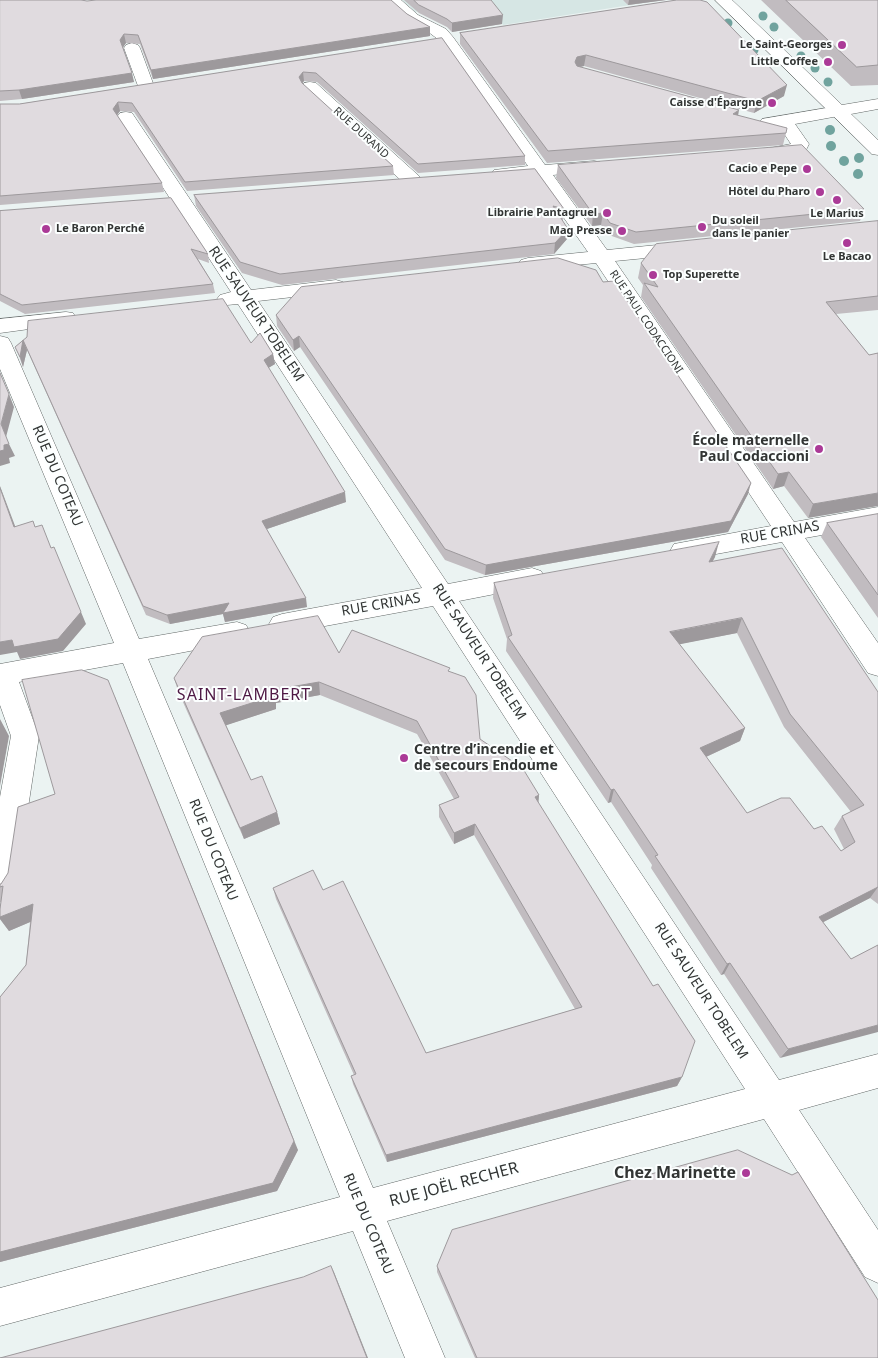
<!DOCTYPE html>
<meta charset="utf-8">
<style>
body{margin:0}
canvas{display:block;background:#ebf3f2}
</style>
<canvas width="878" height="1358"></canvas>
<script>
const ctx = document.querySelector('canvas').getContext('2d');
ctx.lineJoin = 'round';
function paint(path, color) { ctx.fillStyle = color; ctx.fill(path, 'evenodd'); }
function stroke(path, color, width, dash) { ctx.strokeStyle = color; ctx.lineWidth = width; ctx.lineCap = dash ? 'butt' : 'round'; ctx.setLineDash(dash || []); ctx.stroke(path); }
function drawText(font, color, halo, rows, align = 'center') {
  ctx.font = font + ' "Noto Sans",sans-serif'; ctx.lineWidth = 4; ctx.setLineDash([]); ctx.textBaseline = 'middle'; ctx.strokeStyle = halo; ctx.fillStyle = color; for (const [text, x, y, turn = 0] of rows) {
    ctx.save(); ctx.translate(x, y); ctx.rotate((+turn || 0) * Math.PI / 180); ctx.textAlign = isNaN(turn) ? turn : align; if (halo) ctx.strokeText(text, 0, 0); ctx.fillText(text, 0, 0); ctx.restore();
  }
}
paint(new Path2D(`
 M402,0H662L503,25L485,1L415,12Z`), '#d6e6e4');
const minor = new Path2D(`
 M384,0H401L418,15L446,29L453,37L545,165L594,161L600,162L603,166L600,170L553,175L607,250L687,242L694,244L697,248L694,252L687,254L615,261L794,522L878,507V525L805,538L878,643V676L868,673L782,542L683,560L674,558L670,551L674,544L771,526L596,263L528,270L521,268L518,264L521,260L528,258L588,252L535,177L500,180L494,178L491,174L494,170L528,166L441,43C426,25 399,21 384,0Z
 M132,43L138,45L140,48L154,86L152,90H140L138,86L124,48L126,45Z
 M310,82L316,83L419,176L421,180L419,184L412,186L405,184L304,91L302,87L304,83Z
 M838,106L844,107L847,111L844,115L795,124L809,144L804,154L766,159L760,158L757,154L760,150L791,144L779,126L768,128L762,127L759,123L762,119Z
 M126,112L132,113L251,290L336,280L343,282L346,286L343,290L336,292L258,301L448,584L532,568L541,571L545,578L541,585L459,601L779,1080L878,1054V1088L799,1110L878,1230V1283L865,1277L764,1119L387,1221L445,1358H405L353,1231L0,1326V1288L340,1197L123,663L19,682L39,736L16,886L11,896L0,900V797L11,736L0,705V664L114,643L0,369V336L8,338L11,343L139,639L237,622L246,625L250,632L246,639L237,642L148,659L373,1188L745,1089L433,606L282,634L273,631L269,624L273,617L282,614L422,588L238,304L227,305L220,303L217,299L220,295L231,292L117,117L120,113Z
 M66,312L73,313L76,318L73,323L0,333V319Z`);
const major = new Path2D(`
 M715,0H732L842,105L878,99V109L851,114L878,140V155L872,154Z`);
stroke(minor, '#616766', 1);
stroke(major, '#616766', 1);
paint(minor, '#fff');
paint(major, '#fff');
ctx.fillStyle = '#70a39e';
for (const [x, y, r] of [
 [763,16,4.5],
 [728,23,4.5],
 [774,27,4.5],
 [790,45,4.5],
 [754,50,4.5],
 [801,56,4.5],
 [815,68,4.5],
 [828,82,4.5],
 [830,130,5],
 [831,146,5],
 [859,158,5],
 [844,161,5],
 [858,174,5]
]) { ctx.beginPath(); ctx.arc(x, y, r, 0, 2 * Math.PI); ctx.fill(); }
paint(new Path2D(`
 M0,0L87,1L407,14L430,27V36L153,79L140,44L126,43L123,47L134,82L22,99L0,101Z
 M404,0H491L502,24L452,32L447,27L419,13Z
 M623,0H666L628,5Z
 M677,0L784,96L754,113L584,66L580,67L738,115L786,133L783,145L547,163L460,44V33Z
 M761,0H878V85L851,86Z
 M442,38L525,156V165L418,173L317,82L304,81L302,84L393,166L394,175L187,191L134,112L120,111L117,115L162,183L164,192L0,205V104H19Z
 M558,165L864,209L860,221L634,244L609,235L601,225L592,226L556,178Z
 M535,169L564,209L563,220H562L567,239L554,254L282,285L242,273L196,206L194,195Z
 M171,198L208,254L209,263L198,259L213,284L215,293L25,314L0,301V211Z
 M878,221V310L836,314L869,355L878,353L808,518L784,486L773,489L641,297L643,285L638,278L641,263Z
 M276,315L748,494L728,532L485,575L445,560L300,347L294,351L277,326Z
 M27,337L251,343L273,354L275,364L268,368L346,502L267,529L307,607L225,622L223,614L170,624L146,615L27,350L23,367L19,356L15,347Z
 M878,514V618L821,537L827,523Z
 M715,557L713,561L878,692V904L870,898L823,922L851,959L878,945L780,1058L724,974L721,975L651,868L652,865L611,802L608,803L506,651L507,639L493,598L494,583ZM737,633L784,727L851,812L842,816L834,829L844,849L841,851L814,829L747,813L706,757L740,741L745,728L679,644Z
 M339,653L450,672L480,739L539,795L538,803L682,1077L677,1086L387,1162L353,1084L351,1076L354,1075L276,899L273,888L323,890L426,1053L575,1009L474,835L454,844L439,817V805L454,799L417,734L320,695L276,703V709L226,725L251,780L277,812L280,824L244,839L178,691L174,678Z
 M0,884L298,1150L277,1191L0,1262V997L26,965L30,922L9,931L0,919L1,902H0Z
 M437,1266L878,1358H475L437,1272Z`), '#c1bcc0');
paint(new Path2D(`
 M629,0H666L628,5Z
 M503,15L502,24L452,32V23Z
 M430,27V36L153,79L151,70Z
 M124,34L126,43L122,49L120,40Z
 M586,55L584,66L576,68L575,62L577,57Z
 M303,72L304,81L300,86L299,77Z
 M132,73L134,82L22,99L19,90Z
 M787,85L784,96L754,113L757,101Z
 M118,102L120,111L115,118L113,109Z
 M739,110L737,122L733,114Z
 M603,213L601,225L592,226L593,214Z
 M568,229L567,239L554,254L555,243Z
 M299,336L300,347L294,351L293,340Z
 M23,340L27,350L23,367L20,357Z
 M273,354L275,364L265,370L264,360Z
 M9,394L14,407L6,437L1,424Z
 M9,444L15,456L9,458L10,463L0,466V451L4,445Z
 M789,472L784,486L773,489L778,474Z
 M751,483L748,494L728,532L485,575L486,565Z
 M0,486L20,539L14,527L0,488Z
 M345,492L346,502L264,530L262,521Z
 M878,493V506L808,518L813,504Z
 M719,542L715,557L704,576L709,562Z
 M306,598L307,607L225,622L223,614L170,624L167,615L229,603Z
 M81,612L86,624L63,651L20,659L17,652L0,655V642L12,640Z
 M742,618L737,633L666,647L670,632Z
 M319,682L320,695L276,703V709L224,726L220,713L273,690Z
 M115,697L298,1150L277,1191L0,1262V1252Z
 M0,719L9,736L0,786Z
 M745,728L740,741L695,762L700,748Z
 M614,789L611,802L608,803L611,790Z
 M539,795L538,807L535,797Z
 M277,812L280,824L244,839L240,828Z
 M475,824L474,835L454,844V833Z
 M878,887L870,898L812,928L819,917Z
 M33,904L42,917L9,931L0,919V917Z
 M730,963L724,974L721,975L727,964Z
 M878,1025V1032L780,1058L788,1049Z
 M682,1077L677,1086L387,1162L386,1155Z
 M331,1266L334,1272L368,1358H367Z`), '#9d999c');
const building = new Path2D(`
 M0,0H81L87,1L96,0H391L407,14L430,27L151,70L138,35L124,34L120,40L132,73L19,90L0,91Z
 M414,0H491L503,15L452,23L447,19L419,5Z
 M677,0H700L707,2L787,85L757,101L586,55L577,57L575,62L577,66L739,110L733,114L787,128L786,133L548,151L460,33Z
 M786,0H878V65L857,67Z
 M442,38L525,156L418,164L316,73L303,72L299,77L302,83L393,166L185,182L132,103L118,102L113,109L162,183L0,196V104H19Z
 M802,145L864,209L636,232L610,223L603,213L593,214L558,165Z
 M535,169L564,209L553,206L568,229L555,243L280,274L240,262L194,195Z
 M171,198L208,254L191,249L213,284L22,305L0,294V211Z
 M878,221V296L826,302L869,355L878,353V493L813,504L789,472L778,474L644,283L658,287L641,263L656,244Z
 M558,258L596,270L603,282L614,281L751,483L731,521L486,565L445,549L299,336L293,340L276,315L301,287Z
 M223,299L251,343L260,333L273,354L264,360L345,492L262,521L306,598L223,613L229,603L167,615L143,606L23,340L20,357L15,347L27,337L28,321Z
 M0,373L9,394L1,424L9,444L4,445V450L0,451Z
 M0,488L14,527L33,521L35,527L42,525L51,548L54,547L81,612L58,639L14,647L12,640L0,642Z
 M878,514V595L827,523Z
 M719,542L709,562L782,548L878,692V887L819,917L851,959L878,945V1025L788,1049L730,963L727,964L655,856L658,855L614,789L611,790L508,637L512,635L494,583ZM742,618L790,714L864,805L842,816L855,842L841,851L822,826L814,829L790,798H781L747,813L700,748L745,728L670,632Z
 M318,616L339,653L352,630L450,668L448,671L465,677L476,695L480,739L512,761L517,759L539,795L535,797L653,986L658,984L695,1041L682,1077L386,1155L351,1076L356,1074L273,888L313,870L323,890L343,881L426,1053L582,1007L475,824L454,833L439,805L459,797L417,721L319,682L273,690L274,696L220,713L251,780L262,776L277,812L240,828L174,678L202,637Z
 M82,670L108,680L294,1141L273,1183L0,1252V997L26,965L33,904L0,917V909L3,886L0,887V884H1L8,873L18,807L55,794L22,680Z
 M738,1150L792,1175L798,1172L878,1300V1358H477L437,1266L452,1230Z
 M331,1266L367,1358H0L303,1277Z`);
paint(building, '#e0dbdf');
stroke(building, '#9d999c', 1);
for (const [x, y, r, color] of [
 [842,45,5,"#ab3a97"],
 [828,62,5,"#ab3a97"],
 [772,103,5,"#ab3a97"],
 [807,169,5,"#ab3a97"],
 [820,192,5,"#ab3a97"],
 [837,200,5,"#ab3a97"],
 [607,213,5,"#ab3a97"],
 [702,227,5,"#ab3a97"],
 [46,229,5,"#ab3a97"],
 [622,231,5,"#ab3a97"],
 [847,243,5,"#ab3a97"],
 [653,275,5,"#ab3a97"],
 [819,449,5,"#ab3a97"],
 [404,758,5,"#ab3a97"],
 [746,1173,5,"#ab3a97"]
]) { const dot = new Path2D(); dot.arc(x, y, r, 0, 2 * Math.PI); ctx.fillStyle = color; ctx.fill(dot); stroke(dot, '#fcffff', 2); }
drawText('bold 11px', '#323534', '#fcffff', [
 ["Le Saint-Georges",832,45],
 ["Little Coffee",818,62],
 ["Caisse d'Épargne",762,103],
 ["Cacio e Pepe",797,169],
 ["Hôtel du Pharo",810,192],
 ["Librairie Pantagruel",597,213],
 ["Le Marius",837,214,"center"],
 ["Du soleil",712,221,"left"],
 ["dans le panier",712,234,"left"],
 ["Le Baron Perché",56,229,"left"],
 ["Mag Presse",612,231],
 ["Le Bacao",847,257,"center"],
 ["Top Superette",663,275,"left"]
], 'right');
drawText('11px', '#323534', '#fcffff', [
 ["RUE DURAND",361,133,42],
 ["RUE PAUL CODACCIONI",646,322,56]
]);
drawText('14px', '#323534', '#fcffff', [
 ["RUE SAUVEUR TOBELEM",256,314,56],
 ["RUE DU COTEAU",57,476,67],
 ["RUE CRINAS",780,533,-10],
 ["RUE CRINAS",381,605,-10],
 ["RUE SAUVEUR TOBELEM",479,652,57],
 ["RUE DU COTEAU",213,850,68],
 ["RUE SAUVEUR TOBELEM",701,991,57],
 ["RUE DU COTEAU",368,1224,67]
]);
drawText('bold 14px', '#323534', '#fcffff', [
 ["École maternelle",809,441],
 ["Paul Codaccioni",809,457],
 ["Centre d’incendie et",414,750,"left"],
 ["de secours Endoume",414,766,"left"]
], 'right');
ctx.letterSpacing = '1px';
drawText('16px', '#4e1844', '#fcffff', [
 ["SAINT-LAMBERT",244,695]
]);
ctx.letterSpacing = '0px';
drawText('bold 16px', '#323534', '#fcffff', [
 ["Chez Marinette",736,1173]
], 'right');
drawText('16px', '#323534', '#fcffff', [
 ["RUE JOËL RECHER",454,1185,-15]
]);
</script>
